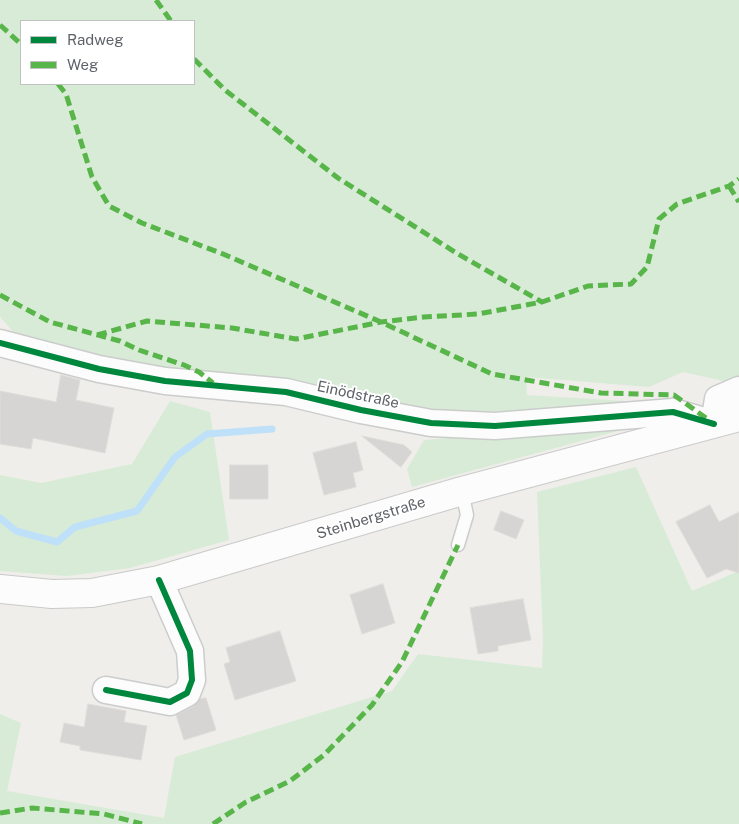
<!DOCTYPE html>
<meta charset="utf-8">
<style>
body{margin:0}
#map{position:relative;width:739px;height:824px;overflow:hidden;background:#efeeea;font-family:"Public Sans",sans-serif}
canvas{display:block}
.legend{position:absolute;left:20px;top:20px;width:175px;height:65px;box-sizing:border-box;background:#fff;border:1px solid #bfc1c3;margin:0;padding:6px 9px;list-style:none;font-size:15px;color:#5f6368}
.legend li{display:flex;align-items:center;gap:10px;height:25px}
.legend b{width:25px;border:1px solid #bfc1c3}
</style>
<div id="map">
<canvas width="739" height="824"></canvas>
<ul class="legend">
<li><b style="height:6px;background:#00873e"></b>Radweg</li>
<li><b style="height:6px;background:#58b549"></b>Weg</li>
</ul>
</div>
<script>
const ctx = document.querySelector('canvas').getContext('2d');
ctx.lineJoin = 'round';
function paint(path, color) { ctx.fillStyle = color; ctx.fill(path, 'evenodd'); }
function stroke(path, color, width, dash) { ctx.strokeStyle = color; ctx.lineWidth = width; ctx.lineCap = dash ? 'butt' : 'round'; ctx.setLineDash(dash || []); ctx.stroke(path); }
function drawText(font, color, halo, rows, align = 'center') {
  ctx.font = font + ' "Public Sans",sans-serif'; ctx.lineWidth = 4; ctx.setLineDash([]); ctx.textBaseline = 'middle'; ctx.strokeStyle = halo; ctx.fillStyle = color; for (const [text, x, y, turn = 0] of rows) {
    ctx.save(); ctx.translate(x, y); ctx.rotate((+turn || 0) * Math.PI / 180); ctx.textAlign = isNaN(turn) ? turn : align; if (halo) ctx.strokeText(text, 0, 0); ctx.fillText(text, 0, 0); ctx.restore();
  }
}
paint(new Path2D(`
 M0,0H739V379L728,382L683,372L649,387L526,377L527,395L658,403L566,414L435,416L103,363L16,335L0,317ZM21,21H194V84H21Z
 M170,401L210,412L229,540L130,568L67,576L0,571V475L41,483L132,464Z
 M640,425L412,487L407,469L424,440L496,434Z
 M636,467L692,591L739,571V824H0V714L21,723L7,791L164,818L175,757L392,691L418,654L542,668L543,640L537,492Z`), '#d8ebd6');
stroke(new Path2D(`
 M0,518L16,531L57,542L75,527L137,511L175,457L207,434L272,429`), '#bfe0f9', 7);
const building = new Path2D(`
 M61,375L80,380L76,400L114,408L105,453L33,438L31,449L0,444V391L56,402Z
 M362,436L404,445L412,452L401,467Z
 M356,442L363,470L353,473L356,487L324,495L313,453Z
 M230,465H268V499H230Z
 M710,505L719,522L739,512V573L726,569L707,578L676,522Z
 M501,511L524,520L516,539L494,530Z
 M383,584L395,623L362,634L350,595Z
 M523,599L531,640L498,646V651L478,654L470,608Z
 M280,631L296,681L235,700L224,664L230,662L226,648Z
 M206,698L216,730L184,740L176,715L194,706L200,699Z
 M88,704L126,711L124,722L147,726L141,760L80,750V746L60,742L64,723L84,727Z`);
paint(building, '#d6d5d3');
stroke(building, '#deddd9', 1);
const lane = new Path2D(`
 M458,545L467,515L462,491`);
const street = new Path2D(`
 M0,343L99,369L165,381L286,392L361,410L431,423L495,426L673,412L714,424L718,399L739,390
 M106,690L170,702L187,693L192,680L190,651L159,580`);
const secondary = new Path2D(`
 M0,589L52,594L92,593L159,580L462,491L739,417`);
stroke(lane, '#cbcccc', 15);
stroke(street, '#cbcccc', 29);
stroke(secondary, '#cacacb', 30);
stroke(lane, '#fdfcfc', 12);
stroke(street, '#fdfcfc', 26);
stroke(secondary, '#fdfcfc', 28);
stroke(new Path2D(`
 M156,0L171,21
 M0,25L21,44
 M194,59L225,90L338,178L458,254L542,302
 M58,84L66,94L92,177L109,206L142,223L223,254L381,322L492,374L601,393L674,395L706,418
 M729,186L739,202
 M0,295L50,322L120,341L139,350L184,365L199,372L213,383
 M97,335L147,321L232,328L296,339L381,322L424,317L478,314L542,302L588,286L631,284L647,267L659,219L677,204L729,186L739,179
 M0,813L32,808L104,814L142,824
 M213,824L246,802L290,781L324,755L372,705L402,662L458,545`), '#58b549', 5, [10, 5]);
stroke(new Path2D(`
 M0,343L99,369L165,381L286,392L361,410L431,423L495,426L673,412L714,424
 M106,690L170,702L187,693L192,680L190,651L159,580`), '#00873e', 6);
drawText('15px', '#5f6368', '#fff', [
 ["Einödstraße",358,395,12],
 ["Steinbergstraße",371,518,-17]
]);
</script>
